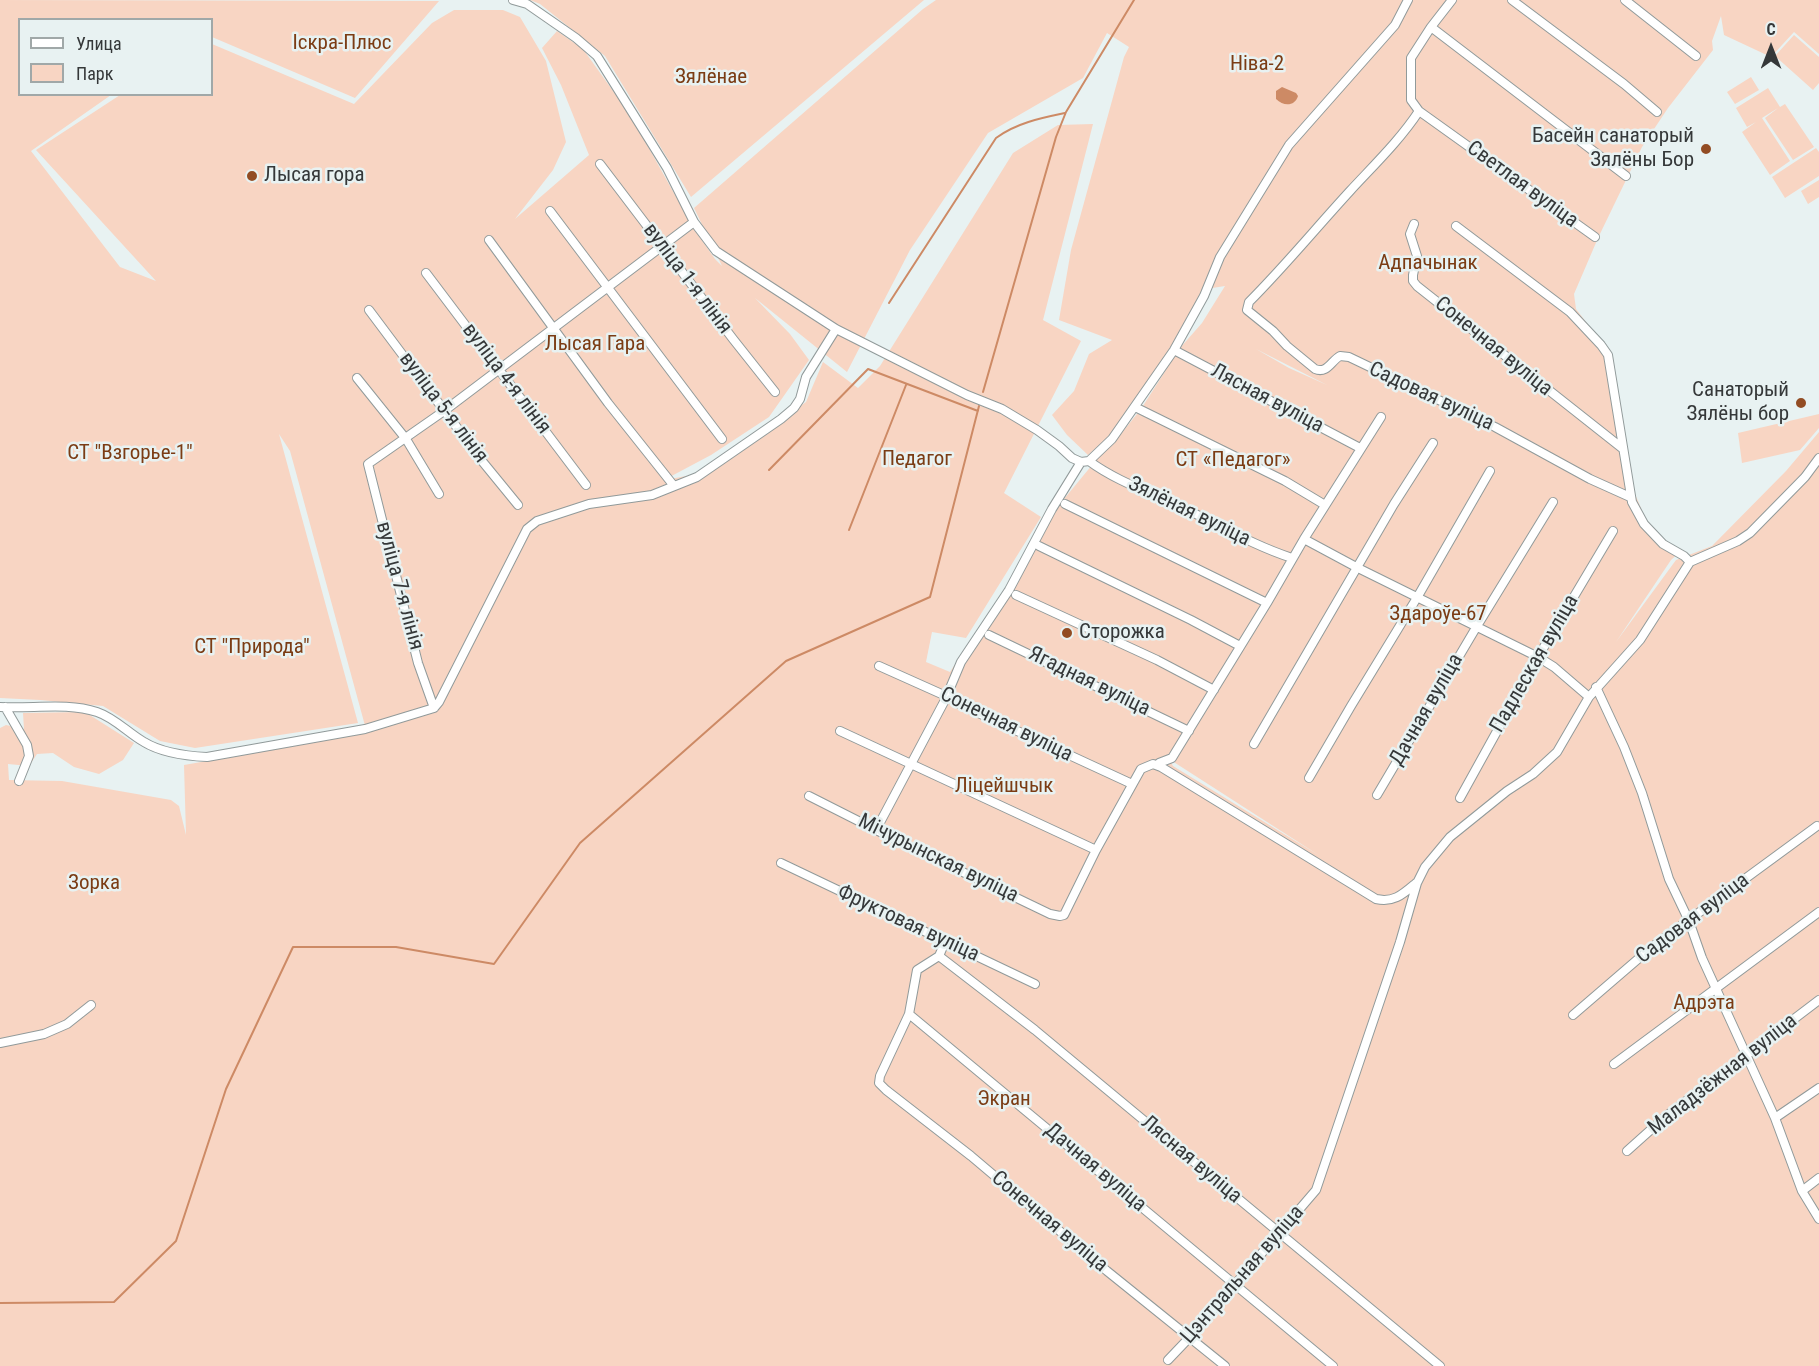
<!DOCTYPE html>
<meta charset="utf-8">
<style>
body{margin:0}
#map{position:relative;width:1819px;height:1366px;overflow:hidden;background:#e8f2f2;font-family:"Roboto Condensed",sans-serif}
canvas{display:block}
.legend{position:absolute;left:18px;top:18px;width:195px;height:78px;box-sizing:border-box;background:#e8f2f2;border:2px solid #a0a8a8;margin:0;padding:8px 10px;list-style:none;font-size:18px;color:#353839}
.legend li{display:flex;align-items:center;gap:12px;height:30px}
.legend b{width:30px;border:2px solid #a0a8a8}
.north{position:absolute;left:1741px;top:18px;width:60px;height:60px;-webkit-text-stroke:4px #e8f2f2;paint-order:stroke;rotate:0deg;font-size:16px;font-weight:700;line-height:24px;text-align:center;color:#353839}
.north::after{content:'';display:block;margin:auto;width:21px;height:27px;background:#353839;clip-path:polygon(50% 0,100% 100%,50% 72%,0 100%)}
</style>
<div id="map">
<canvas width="1819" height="1366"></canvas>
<ul class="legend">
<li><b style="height:8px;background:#fff"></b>Улица</li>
<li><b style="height:16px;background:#f8d5c3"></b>Парк</li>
</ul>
<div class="north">С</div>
</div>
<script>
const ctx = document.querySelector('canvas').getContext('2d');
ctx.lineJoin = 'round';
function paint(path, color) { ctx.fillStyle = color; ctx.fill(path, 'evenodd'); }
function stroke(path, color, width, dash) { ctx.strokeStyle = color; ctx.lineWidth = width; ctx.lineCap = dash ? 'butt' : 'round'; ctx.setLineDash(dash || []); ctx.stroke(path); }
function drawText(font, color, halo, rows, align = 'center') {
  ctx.font = font + ' "Roboto Condensed",sans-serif'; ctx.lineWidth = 5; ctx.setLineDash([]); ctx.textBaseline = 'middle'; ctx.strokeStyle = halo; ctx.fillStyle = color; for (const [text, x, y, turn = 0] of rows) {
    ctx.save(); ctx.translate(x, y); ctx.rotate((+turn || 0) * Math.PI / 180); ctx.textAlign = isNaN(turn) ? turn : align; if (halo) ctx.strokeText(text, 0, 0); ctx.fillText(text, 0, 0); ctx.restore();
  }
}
paint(new Path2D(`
 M0,0L439,1L355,98L212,37V20H20V94L111,95L31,151L120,267L156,281L36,150L120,95L212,94V44L354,104L432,23L454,10H503L520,17L546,61L566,142L553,170L515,219L589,155L561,85L542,48L557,31L583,49L631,116L694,229L715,259L722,266L694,208L923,9L936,0H1819V54L1794,32L1771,57L1724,35L1721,16L1712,41L1713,50L1668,108L1642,147L1598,238L1574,294L1576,309L1602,343L1633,489L1645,518L1665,541L1681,551L1671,560L1616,642L1676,560L1712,546L1786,471L1819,432V1366H0V728L6,725L24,729L23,713L85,712L134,743L123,760L99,774L74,767L53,753L37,754L29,766L8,764L9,780L62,781L171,800L179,806L186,835L184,765L367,733L295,469L290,451L279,434L358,723L195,748L160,741L103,706L40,700L0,698ZM1107,33L1129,47L1124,57L1071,250L1059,320L1112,340L1089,354L1074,391L1052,415L1067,435L1088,455L1135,413L1064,499L950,672L926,662L932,632L966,638L1041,517L1004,493L1081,341L1043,320L1093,124L1058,125L1013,153L880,366L858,388L823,362L806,402L709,472L664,480L711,455L769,417L809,360L790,334L755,298L847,372L910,250L988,133L1083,78ZM1225,286L1202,323L1180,348L1141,409L1116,440L1139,408L1206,289ZM1256,349L1327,385L1289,368ZM1169,759L1320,856L1173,766Z
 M530,0H924L691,197L605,56L540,4Z
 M1794,35L1819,57V83L1813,90L1775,56Z
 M1751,77L1759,90L1735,104L1727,92Z
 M1768,88L1780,107L1785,104L1814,147L1793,160L1765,118L1778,108L1762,118L1790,161L1770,175L1742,132L1756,122L1747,127L1736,108Z
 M1816,148L1819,152V176L1785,198L1772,177Z
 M1819,180V197L1808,204L1801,191Z
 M1819,414V428L1800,450L1742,463L1738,433Z`), '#f8d5c3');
paint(new Path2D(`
 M1282,87L1296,93L1298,96C1295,106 1284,107 1276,99V91Z`), '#cd8a65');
stroke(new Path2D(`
 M889,303L996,138C1016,123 1041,118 1065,113
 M983,392L1056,137L1066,112L1134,0
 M769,470L868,369L978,411
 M849,530L906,385
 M0,1303L114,1302L176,1241L226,1089L293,947H396L494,964L580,843L786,661L930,597L979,406`), '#cd8a65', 2);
const minor = new Path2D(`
 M513,0L527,4L576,38L597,56L667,168L694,222L716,251L836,329L967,395L1002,409L1037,430L1059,446L1072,458L1081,462L1089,461L1112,439L1174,350L1204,296L1220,257L1289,145L1395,25L1408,0
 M1452,0L1431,27L1411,58V100L1419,111L1595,237
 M1512,0L1624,84L1657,112
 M1625,0L1696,56
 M1431,27L1626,176
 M1419,111C1400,140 1374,165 1350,191C1316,228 1284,267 1249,302L1247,310L1273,331L1287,346L1315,369C1327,374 1331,361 1340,356L1349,357L1495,427L1590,479L1630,497
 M600,164L733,339L775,392
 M550,211L722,439
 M1414,224L1410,234L1417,256L1413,275V281L1417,286L1622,448
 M1456,226L1570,312L1601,345L1608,355L1632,502L1644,524L1663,544L1684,556L1690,562
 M489,240L608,403L674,486
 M426,273L586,485
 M369,310L482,461L518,505
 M1174,350L1360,448
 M357,378L406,439L439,494
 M1135,407L1285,481L1325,505
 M1089,461C1116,481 1149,492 1179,506C1218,524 1252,545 1292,558
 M1065,504L1267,603
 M1304,539L1381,417
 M1039,546L1191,620L1240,646
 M1016,595L1157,660L1214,690
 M989,635L1189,731
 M879,666L946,696L959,704L1132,784
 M1596,687L1624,747L1642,793L1669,879L1689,921L1702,958L1775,1118L1802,1191L1819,1219
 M0,707C32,709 67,702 97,712C115,718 128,733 144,742C162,753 186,756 207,757L365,729L434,708L439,702L527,529L537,521L589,504L652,495L697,477L781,419L794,408L800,399L806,377L836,329
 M5,707L27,745L29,756L19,781
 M434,708L418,663L368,464L444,411L694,222
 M840,731L1096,850
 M1254,744L1394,504L1433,443
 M1161,767L1376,899C1394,903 1403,894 1416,883
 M1309,778L1351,706L1418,596L1490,471
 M1377,795L1477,626L1553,502
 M809,796L892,838L1050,914L1060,916L1064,915L1096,850L1141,769L1153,764L1161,767L1159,763L1172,758L1175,753L1267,603L1304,539L1358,568L1538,657L1554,667L1589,697
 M1460,798L1538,657L1613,531
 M876,830L945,700L961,662L1009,590L1052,509L1081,462
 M781,863L1035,984
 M939,956L1035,1030L1440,1366
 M909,1014L917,970L939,956L945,942
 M1573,1015L1652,947L1817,826
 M0,1043L44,1034L67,1024L91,1005
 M1614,1064L1819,912
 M1775,1118L1819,1088
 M1627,1151L1665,1117L1819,1000
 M1802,1191L1819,1178
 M1168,1360L1189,1338L1316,1190L1400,942L1417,883L1425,867L1450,837L1507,791L1533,774L1557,752L1589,697L1640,640L1690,562L1738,541L1750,533L1805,477L1819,458
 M1225,1366L1107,1271L971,1156L886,1090L879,1083L880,1076L909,1014L1333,1366`);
stroke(minor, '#919a9a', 10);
stroke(minor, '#fff', 8);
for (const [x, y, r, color] of [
 [1706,149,6,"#924c23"],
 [252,176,6,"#924c23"],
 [1801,403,6,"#924c23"],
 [1067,633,6,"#924c23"]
]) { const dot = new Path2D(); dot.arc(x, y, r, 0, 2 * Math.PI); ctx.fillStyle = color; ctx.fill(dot); stroke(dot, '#e8f2f2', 2); }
drawText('21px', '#7b3c14', '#e8f2f2', [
 ["Іскра-Плюс",342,44],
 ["Ніва-2",1257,65],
 ["Зялёнае",711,78],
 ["Адпачынак",1428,264],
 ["Лысая Гара",595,345],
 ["СТ \"Взгорье-1\"",130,454],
 ["Педагог",917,460],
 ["СТ «Педагог»",1233,461],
 ["Здароўе-67",1438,615],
 ["СТ \"Природа\"",252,648],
 ["Ліцейшчык",1004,787],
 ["Зорка",94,884],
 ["Адрэта",1704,1004],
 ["Экран",1004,1100]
]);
drawText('21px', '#353839', '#e8f2f2', [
 ["Басейн санаторый",1694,137],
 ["Зялёны Бор",1694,161],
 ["Лысая гора",264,176,"left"],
 ["Санаторый",1789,391],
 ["Зялёны бор",1789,415],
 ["Сторожка",1079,633,"left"]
], 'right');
drawText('21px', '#353839', '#e8f2f2', [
 ["Светлая вуліца",1522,185,36],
 ["вуліца 1-я лінія",687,279,53],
 ["Сонечная вуліца",1493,347,39],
 ["вуліца 4-я лінія",506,379,53],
 ["Садовая вуліца",1431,397,25],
 ["Лясная вуліца",1267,399,28],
 ["вуліца 5-я лінія",443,408,53],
 ["Зялёная вуліца",1189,512,26],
 ["вуліца 7-я лінія",399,586,75],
 ["Падлеская вуліца",1535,664,-60],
 ["Ягадная вуліца",1089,682,26],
 ["Дачная вуліца",1427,710,-60],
 ["Сонечная вуліца",1006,725,26],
 ["Мічурынская вуліца",938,859,26],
 ["Садовая вуліца",1693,919,-37],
 ["Фруктовая вуліца",908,924,25],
 ["Маладзёжная вуліца",1723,1075,-38],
 ["Лясная вуліца",1191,1160,40],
 ["Дачная вуліца",1095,1168,40],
 ["Сонечная вуліца",1049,1222,40],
 ["Цэнтральная вуліца",1243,1275,-49]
]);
</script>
